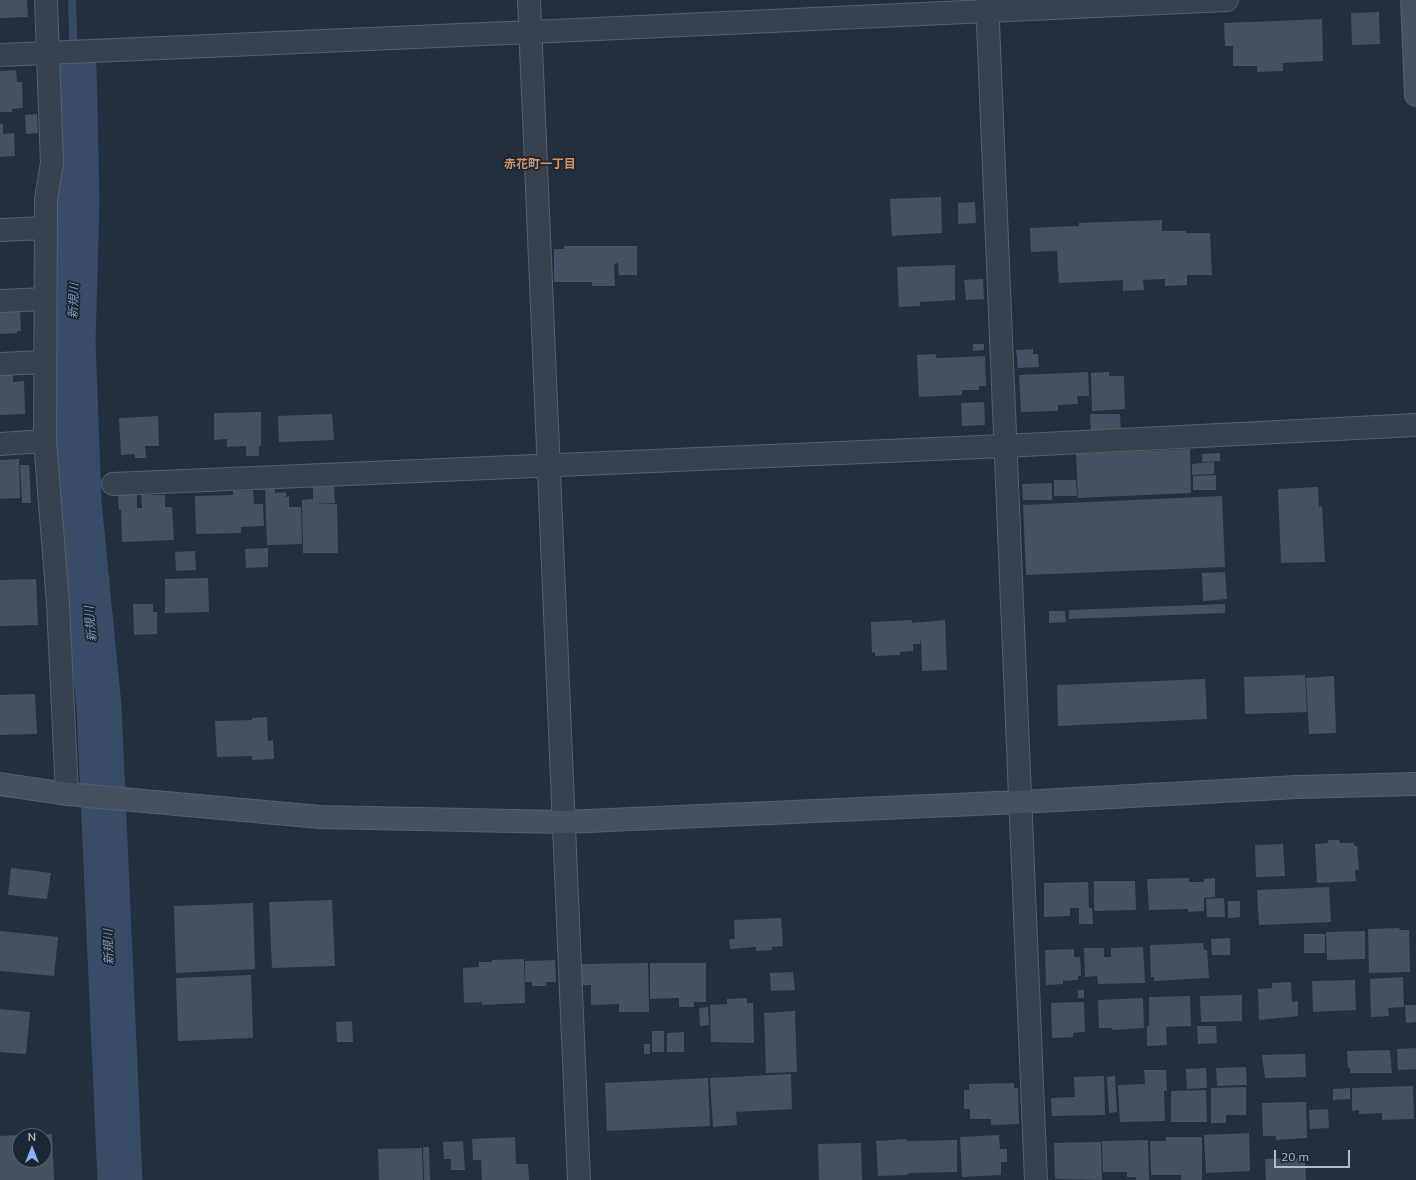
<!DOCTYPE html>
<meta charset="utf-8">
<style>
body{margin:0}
#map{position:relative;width:1416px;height:1180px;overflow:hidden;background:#242f3e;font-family:Mulish,sans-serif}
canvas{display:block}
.north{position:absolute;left:12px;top:1128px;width:40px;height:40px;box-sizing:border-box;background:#1d2633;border:1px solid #59626f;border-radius:50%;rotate:0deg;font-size:11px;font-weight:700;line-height:16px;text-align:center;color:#b4bcc9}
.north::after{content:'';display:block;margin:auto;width:14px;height:18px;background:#8ab4f8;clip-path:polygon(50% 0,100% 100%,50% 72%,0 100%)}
.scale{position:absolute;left:1274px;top:1150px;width:76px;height:18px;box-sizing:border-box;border:2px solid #b4bcc9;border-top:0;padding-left:5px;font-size:12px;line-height:14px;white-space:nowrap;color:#b4bcc9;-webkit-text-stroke:3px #1d2633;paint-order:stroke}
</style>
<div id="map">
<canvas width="1416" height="1180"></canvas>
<div class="north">N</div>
<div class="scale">20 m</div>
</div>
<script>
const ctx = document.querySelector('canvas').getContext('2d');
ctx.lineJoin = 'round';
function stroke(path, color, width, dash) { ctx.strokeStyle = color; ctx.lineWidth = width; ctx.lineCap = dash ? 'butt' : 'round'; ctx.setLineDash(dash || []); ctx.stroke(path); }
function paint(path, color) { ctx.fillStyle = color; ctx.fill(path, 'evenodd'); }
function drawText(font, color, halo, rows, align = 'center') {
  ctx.font = font + ' Mulish,"Noto Sans JP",sans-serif'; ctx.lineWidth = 3.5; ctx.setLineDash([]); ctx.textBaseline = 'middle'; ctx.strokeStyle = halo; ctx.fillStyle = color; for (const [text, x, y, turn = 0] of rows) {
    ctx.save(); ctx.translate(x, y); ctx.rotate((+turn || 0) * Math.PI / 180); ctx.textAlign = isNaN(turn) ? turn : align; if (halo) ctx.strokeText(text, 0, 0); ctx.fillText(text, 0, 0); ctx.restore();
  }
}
stroke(new Path2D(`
 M72,0L74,68`), '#394c67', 8);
stroke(new Path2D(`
 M74,68L77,201L73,341L79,502L99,707L120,1180`), '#394c67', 45);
paint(new Path2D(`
 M0,0H27L28,17L0,18Z
 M1379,12L1380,44L1352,45L1351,13Z
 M1322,19L1323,61L1283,63V71L1257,72V66H1233V46H1225L1224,23Z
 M16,70L17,82H22L23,108L12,109V112H0V71Z
 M37,114L38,133L26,134L25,115Z
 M0,124H3V134L14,133L15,156L0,157Z
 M941,197L942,233L892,236L890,199Z
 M975,202L976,223L958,224V203Z
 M1162,220V231H1186V233H1210L1212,275H1187V285L1165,286V279L1143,280L1144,290L1123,291V280L1059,283L1057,251L1031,252L1030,228L1079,226V223Z
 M564,246H637V275H619L618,263L614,264L615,286H592V282H554V249H564Z
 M955,265V300L920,302V306L899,307L897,267Z
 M983,279L984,299L966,300L964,280Z
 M0,308L20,310L21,331H17V333L0,334Z
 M973,344H984V350L973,351Z
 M1033,349V354H1038L1039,367L1018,368L1016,350Z
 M936,354V358L985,356L986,386H979V390H962V395L919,397L917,355Z
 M1088,372L1089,396H1077L1078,404L1058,405V411L1021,412L1019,375Z
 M1109,372V376H1124L1125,409L1092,411L1091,373Z
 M0,375H13V382L24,381L25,414L0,415Z
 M984,402L985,425L962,426L961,403Z
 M261,412V446H259V456H246V446L227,447V439L214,440V413Z
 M332,414L334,440L279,442L278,416Z
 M1090,414H1120L1121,431L1091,432Z
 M158,416L159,446H145L146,458H135V454L121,455L119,418Z
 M1190,449L1191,493L1078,498L1076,454Z
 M1220,453V461L1202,462V454Z
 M19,459L20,498L0,499V460Z
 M1214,462V474L1192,475V464Z
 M20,465H29L31,503H22Z
 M1216,475V490H1193V476Z
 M1054,480H1076L1077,496H1054Z
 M1052,483V500H1023L1022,484Z
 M334,486L335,503L315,504H337L338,553H303L302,500L313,499V487Z
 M1318,487L1319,507L1322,506L1325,562L1281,563L1278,489Z
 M265,489H275V493L286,492V497L289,496V507H301L302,544L267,545Z
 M124,490H137V508H142L141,495H165V507H172L174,540L122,542L121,510H119L118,496Z
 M253,490L254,504H263L264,526L241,527V533L196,534L195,496L233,495V491Z
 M1222,496L1225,567L1026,575L1023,505Z
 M268,548V567L246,568L245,549Z
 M195,551L196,570L176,571L175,552Z
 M1225,572L1227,599L1203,601L1202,573Z
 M208,578L209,612L165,613V579Z
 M36,579L38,625L0,626V580Z
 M133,604H153V612H157V634L134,635Z
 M1225,604V613L1069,619V610Z
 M1049,611H1065L1066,622L1049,623Z
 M912,620V623L945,620L947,670L922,671L921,638L920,644H913V651L900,652V655L875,656V652L872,653L871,622Z
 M1305,675L1307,712L1245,714L1244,677Z
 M1334,676L1336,733L1309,734L1306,678Z
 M1205,679L1207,719L1058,726L1057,685Z
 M35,694L37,734L0,735V695Z
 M267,717L268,741L273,740L274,759L252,760V756L217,757L215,721L252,720V718Z
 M1328,840H1339L1340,843H1354V846H1357L1359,870H1355L1356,881L1317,883L1315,844L1328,843Z
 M1283,844L1285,876L1256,877L1255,845Z
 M11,868L51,873L47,899L8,895Z
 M1189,878V882H1204V879L1215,878V897L1204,898V911L1188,912V909L1149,910L1147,879Z
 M1094,881H1135L1136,910L1094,911Z
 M1088,882L1089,908H1092L1093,924H1079V908H1070V916L1044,917V883Z
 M1329,887L1331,922L1259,925L1257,890Z
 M1224,898L1225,917H1207L1206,899Z
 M332,900L335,966L272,968L269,902Z
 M1228,901H1240V917L1228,918Z
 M253,903L255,969L176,973L174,906Z
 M781,918L783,946L772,947V950L756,951V947L730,949L729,939H735L734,920Z
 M1399,928L1400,930H1409L1410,972L1369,973L1368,929Z
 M0,931L58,937L54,976L0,971Z
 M1365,931V959L1327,960L1326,932Z
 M1304,934H1325V953H1304Z
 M1230,938V955H1212L1211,939Z
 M1203,943L1204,950H1207L1209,978L1154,981V977H1151L1150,945Z
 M1143,947L1145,983L1098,984L1097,976L1085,977L1084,948H1104V957H1111V948Z
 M1074,949V957H1080L1081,976H1078V980L1063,981V984L1046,985L1045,950Z
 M524,959L525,1003L482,1005V1002L464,1003L463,968L479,967V962H492V960Z
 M555,960L556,982H546V986H532V982H525V961Z
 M648,963L649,1012H619V1004L591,1005V985H582L581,964Z
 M650,963H706V1002H694V1007H679V998L650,999Z
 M793,972L795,990L771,991L770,973Z
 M251,975L253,1038L178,1041L176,978Z
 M1403,977L1404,1007L1388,1008L1389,1016L1371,1017L1370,979Z
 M1355,980L1356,1010L1313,1012L1312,981Z
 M1291,982L1292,1002L1298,1001V1016L1259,1020L1258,989L1272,988V983Z
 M1078,990H1084V998H1078Z
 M1242,995V1021L1201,1022L1200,996Z
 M1190,996L1191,1026L1166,1027L1167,1045L1147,1046V1026H1149V997Z
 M747,998V1003H753L754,1043L711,1042L710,1005L727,1004V999Z
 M1143,998L1144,1028L1112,1030V1028H1099L1098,1000Z
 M1084,1002L1085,1032L1073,1033V1037L1052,1038L1051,1003Z
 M1405,1005H1416V1022L1406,1023Z
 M708,1007L709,1025L700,1026L699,1008Z
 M0,1009L30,1012L26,1054L0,1052Z
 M795,1011L797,1072L766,1073L764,1013Z
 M352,1021L353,1042H337L336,1022Z
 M1197,1026H1216L1217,1043L1198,1044Z
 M652,1031H664V1052H652Z
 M684,1032V1052H667V1033Z
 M644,1044H650V1054H644Z
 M1416,1048V1069L1398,1070L1397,1049Z
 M1390,1050L1392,1073H1350V1068H1348L1347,1051Z
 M1305,1054L1306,1077L1265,1078L1262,1055Z
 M1246,1067L1247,1085L1217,1086L1216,1068Z
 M1206,1068L1207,1088L1187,1089L1186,1069Z
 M1144,1070H1166L1167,1091H1164L1165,1121L1120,1122L1118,1085L1145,1084Z
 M791,1074L792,1109L736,1112L737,1125L713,1127L710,1078Z
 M1104,1076L1105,1115L1052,1116L1051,1098L1075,1097L1074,1077Z
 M1115,1076L1117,1112L1109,1113L1107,1077Z
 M708,1078L710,1126L607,1131L605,1083Z
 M1014,1083V1088H1018L1019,1124L991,1125V1119H970V1109H964V1090H969V1084Z
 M1413,1086L1414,1119L1382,1120V1113L1359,1114V1110L1352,1111V1088Z
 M1246,1087V1115H1226V1123H1211V1088Z
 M1350,1088V1099L1333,1100V1089Z
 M1206,1090L1207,1122H1171V1091Z
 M1306,1102L1307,1138L1276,1140V1136H1263L1262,1103Z
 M1328,1109L1329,1128L1310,1129L1309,1110Z
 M1249,1133L1250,1171L1206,1173L1204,1135Z
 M52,1134L54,1180H0V1136L20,1135V1160H44V1136L32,1135Z
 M999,1135L1000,1149H1007V1162H1001V1175L962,1177L960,1137Z
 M515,1137L516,1164H528L529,1180H482L481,1160H473L472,1139Z
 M1166,1137H1202V1180H1181V1175H1151L1150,1141H1166Z
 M907,1139V1141L957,1140V1172L908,1173L909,1175L878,1176L876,1141Z
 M1148,1140L1149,1180H1136V1177H1127V1172H1103L1102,1141Z
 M463,1141L465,1170H451V1159H444L443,1142Z
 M1101,1142L1102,1180L1055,1179L1054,1143Z
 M861,1143L862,1180H819L818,1144Z
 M423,1147H429L430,1180H424Z
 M422,1148L423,1180H379L378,1149Z
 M1305,1158L1306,1180H1266L1265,1159Z`), '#455162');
const street = new Path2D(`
 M46,0L52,163L46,199L45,441L58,604L67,794
 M529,0L579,1180
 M987,0L1036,1180
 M0,55L531,32L1227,0
 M0,230L45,228
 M0,301L45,299
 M0,364L44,362
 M0,444L45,441
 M113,484L1004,446L1416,425`);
const secondary = new Path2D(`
 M1412,0L1416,95
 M0,784L67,794L320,817L564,822L1021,802L1297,787L1416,784`);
stroke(street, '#565f6c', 24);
stroke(secondary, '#565f6c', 24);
stroke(street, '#38414e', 22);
stroke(secondary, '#465061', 22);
drawText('bold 12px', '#d59563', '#1d2633', [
 ["赤花町一丁目",540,164]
]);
drawText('italic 12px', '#7c92b1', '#1d2633', [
 ["新規川",74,301,-88],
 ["新規川",91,624,-95],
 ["新規川",109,947,-92]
]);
</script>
